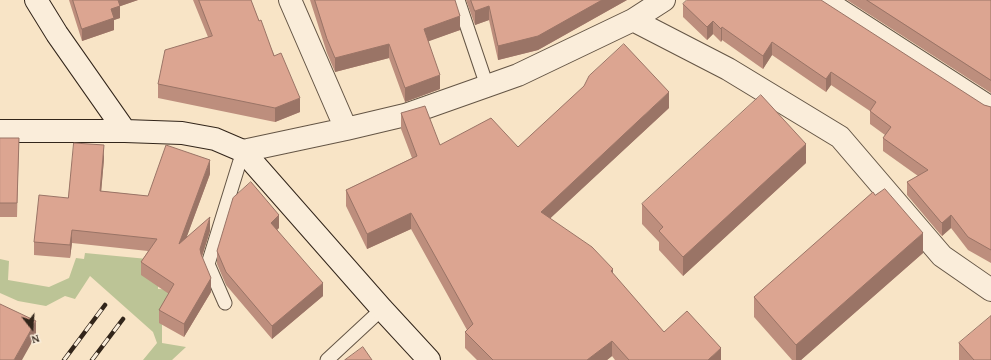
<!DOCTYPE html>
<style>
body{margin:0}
#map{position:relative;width:991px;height:360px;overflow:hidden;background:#f8e4c6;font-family:"Gentium Book Plus",serif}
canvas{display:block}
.north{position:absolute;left:12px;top:308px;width:40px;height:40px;-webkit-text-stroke:3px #faedda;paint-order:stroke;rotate:163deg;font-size:11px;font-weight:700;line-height:16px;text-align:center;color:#32251a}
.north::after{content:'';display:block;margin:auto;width:14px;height:18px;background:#32251a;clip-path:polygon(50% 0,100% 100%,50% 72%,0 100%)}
</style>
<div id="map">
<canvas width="991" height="360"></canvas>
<div class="north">N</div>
</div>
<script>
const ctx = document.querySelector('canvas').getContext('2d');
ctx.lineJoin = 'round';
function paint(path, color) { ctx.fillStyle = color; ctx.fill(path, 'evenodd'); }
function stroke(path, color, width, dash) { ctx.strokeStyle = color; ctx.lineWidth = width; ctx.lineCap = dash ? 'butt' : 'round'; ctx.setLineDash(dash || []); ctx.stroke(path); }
paint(new Path2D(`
 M85,253L158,260V289L184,290L162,325V343L186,347L172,360H143L157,343L153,332L90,276L75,299L65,296L46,306L18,301L0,293V259L9,261L8,280L49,287L69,278L76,258L84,259Z`), '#bcc496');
const lane = new Path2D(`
 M458,0L487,86
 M225,303L208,264L243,151
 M327,360L382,309`);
const street = new Path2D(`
 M290,0L346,129
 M824,0L991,108
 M633,20L728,69L840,137L942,256L991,290
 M243,151L346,129L405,115L487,86L518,75L633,20L664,0`);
const secondary = new Path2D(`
 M36,0L57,34L125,131
 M0,131H125L182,133L215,139L243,151L382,309L429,360`);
stroke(lane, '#645545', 15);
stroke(street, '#645545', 24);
stroke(secondary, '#32251a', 24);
stroke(lane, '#faedda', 13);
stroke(street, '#faedda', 22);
stroke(secondary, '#faedda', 22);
const rail = new Path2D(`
 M64,360L105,305
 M92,360L123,319`);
stroke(rail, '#32251a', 4.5);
stroke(rail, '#faedda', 3, [9]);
paint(new Path2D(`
 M69,0H138L120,6V18L114,20V30L82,41Z
 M193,0H251L259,21L300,112L275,122L158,98V84L208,37Z
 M310,0H455L460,30L428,41L440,89L405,102L389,58L335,72L327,53Z
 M466,0H627L538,50L498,60L489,20L475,25Z
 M847,0H991V93Z
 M683,4L984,105L991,107V263L968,250L951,228L942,236L940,234L907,195V182L918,176L883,151V138L885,135L870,124V111L831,85L826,92L772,55L763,69L722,40L721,42L713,34L707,40L683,17Z
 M669,108L550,218L613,274L664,332L721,360H615L612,356L607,360H477L465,348V332L467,330L411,229L367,249L346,206V190L412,158L401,129V113L440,145L518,147Z
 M0,138H19L17,217H0Z
 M104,159L101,191L148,196L210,174L186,238L210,231L202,257L211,292L184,337L159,323V310L169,294L141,275V262L148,251L72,243L70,258L34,255V242Z
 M806,163L683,276L659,250V242L642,224V204Z
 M875,195L923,253L801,360H792L754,317V297Z
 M279,228L277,230L323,296L272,339L226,285L217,264V251Z
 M959,343L991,360H959Z`), '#bd8e7d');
paint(new Path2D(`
 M116,0H138L118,7L120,6V18L114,20V30L82,41V29L111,9Z
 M602,0H627L538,50L498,60V46Z
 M489,6V20L475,25V11Z
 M460,16V30L424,43V29Z
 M713,21V34L707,40V27Z
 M722,27V40L721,42V29Z
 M772,42V55L763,69V56Z
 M389,44V58L335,72V58Z
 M831,72V85L826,92V79Z
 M440,75V89L405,102V88Z
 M669,92V108L541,227V212Z
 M300,98V112L275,122V108Z
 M806,144V163L683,276V257Z
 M104,145V159L100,205V191Z
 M210,160V174L179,258V244Z
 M411,213V229L367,249V234Z
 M279,215V228L271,235V223Z
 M951,215V228L942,236V223Z
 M210,217V231L200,262V249Z
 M72,230V243L70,258V245Z
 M923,233V253L801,360H796V345Z
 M613,269V285L611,271Z
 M211,278V292L184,337V324Z
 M323,283V296L272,339V326Z
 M36,321V335L22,360H14Z
 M612,341V356L607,360H587Z
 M721,348V360H708Z`), '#9a7466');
const building = new Path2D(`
 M73,0H118L120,6L111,9L114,18L82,29Z
 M199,0H251L259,21L261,20L274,56L281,53L300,98L275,108L158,84L165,50L212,36Z
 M315,0H455L460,16L424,29L440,75L405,88L389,44L335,58L327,39Z
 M471,0H602L538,36L498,46L489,6L475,11Z
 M687,0H821L984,105L991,107V250L968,237L951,215L942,223L940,221L907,182L928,170L883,138L891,127L870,111L876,102L831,72L826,79L772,42L763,56L722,27L721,29L713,21L707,27L683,4Z
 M867,0H991V80Z
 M624,44L669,92L541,212L592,247L613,269L611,271L664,332L687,311L721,348L708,360H629L612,341L587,360H493L465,332L473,324L411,213L367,234L346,190L417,156L401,113L425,106L440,145L491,118L518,147L584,86L589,76Z
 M761,95L806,144L683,257L659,231L663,227L642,204Z
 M0,138H19L17,203H0Z
 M74,143L104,145L100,191L148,196L166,145L210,160L179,244L210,217L200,249L201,254L211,278L184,324L159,310L174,284L141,262L157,239L72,230L70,245L34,242L39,195L68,198Z
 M251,182L279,215L271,223L323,283L272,326L226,272L217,251L233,198Z
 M885,189L923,233L796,345L754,297L873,192L875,195Z
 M0,304L36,321L14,360H0Z
 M991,316V360H974L959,343Z
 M363,347L372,360H345Z`);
paint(building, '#dca591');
stroke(building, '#9a7466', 1);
</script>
